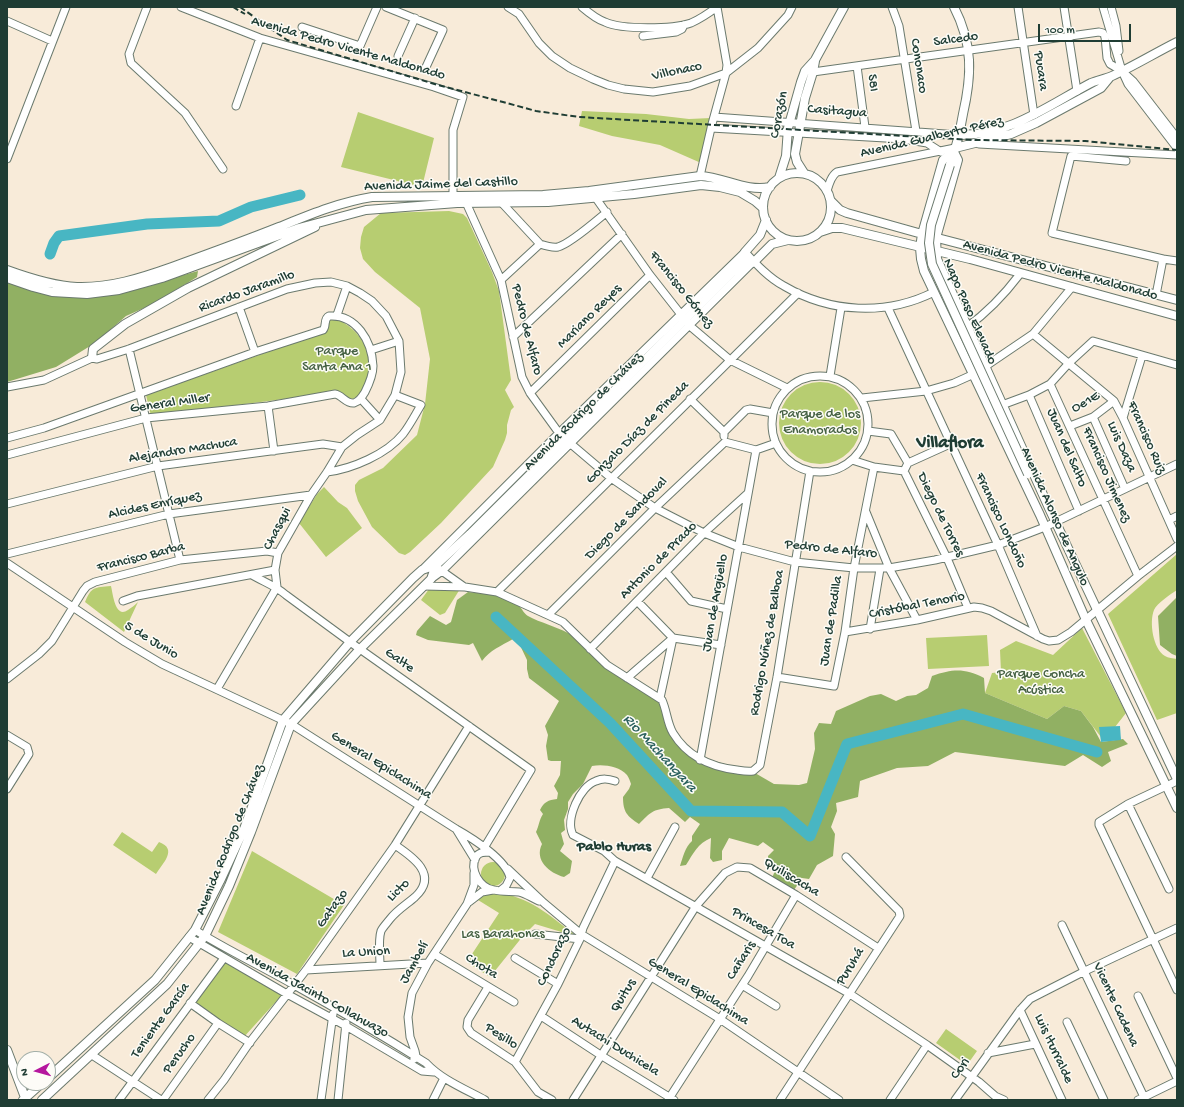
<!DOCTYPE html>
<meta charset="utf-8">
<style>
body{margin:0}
#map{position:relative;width:1184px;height:1107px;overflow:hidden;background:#f8ebd9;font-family:"Gochi Hand",sans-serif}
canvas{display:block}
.frame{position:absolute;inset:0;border:8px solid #1f3d34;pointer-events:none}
.north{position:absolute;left:16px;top:1051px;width:40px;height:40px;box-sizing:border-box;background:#fdfcf7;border:1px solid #a4b0a9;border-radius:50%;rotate:264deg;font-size:11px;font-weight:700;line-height:16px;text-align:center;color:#1f3d34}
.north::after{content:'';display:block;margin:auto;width:14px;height:18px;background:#b5179e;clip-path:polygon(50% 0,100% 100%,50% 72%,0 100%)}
.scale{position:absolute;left:1038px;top:24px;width:93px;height:18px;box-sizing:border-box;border:2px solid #1f3d34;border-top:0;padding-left:5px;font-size:12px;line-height:14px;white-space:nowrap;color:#1f3d34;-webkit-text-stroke:3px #fdfcf7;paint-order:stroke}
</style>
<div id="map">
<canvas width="1184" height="1107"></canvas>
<div class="frame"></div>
<div class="north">N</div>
<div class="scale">100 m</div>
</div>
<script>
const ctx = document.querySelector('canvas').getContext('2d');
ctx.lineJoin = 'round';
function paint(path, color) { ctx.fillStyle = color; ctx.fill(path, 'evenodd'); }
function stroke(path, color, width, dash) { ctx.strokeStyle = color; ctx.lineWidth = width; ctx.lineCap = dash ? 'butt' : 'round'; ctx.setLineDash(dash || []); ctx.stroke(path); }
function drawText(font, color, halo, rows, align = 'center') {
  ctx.font = font + ' "Gochi Hand",sans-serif'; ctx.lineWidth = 3; ctx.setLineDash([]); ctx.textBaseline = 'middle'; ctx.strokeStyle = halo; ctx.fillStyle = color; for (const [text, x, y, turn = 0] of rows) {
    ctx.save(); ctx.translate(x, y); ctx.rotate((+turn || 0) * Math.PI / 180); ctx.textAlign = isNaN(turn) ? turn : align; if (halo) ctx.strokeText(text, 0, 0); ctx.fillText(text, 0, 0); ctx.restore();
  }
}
paint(new Path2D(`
 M582,111L646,114L689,119L711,118L701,163L660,145L612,136L579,126Z
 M358,112L434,138L422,187L341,167Z
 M449,211L463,214L467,218L492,272L499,291L511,380L505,390L514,407L511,410L507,425V433L505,440L493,467L441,523L410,552L405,555L399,553L372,527L358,501L355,491V485L359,480L383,468L417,435L425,404L430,359L420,308L375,272L363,259L360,248L361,237L364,227L381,213Z
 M330,316C358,326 376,351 367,381C363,392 360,397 349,400L339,392L151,416L146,395L327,331Z
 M779 423a41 41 0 1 1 82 0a41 41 0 1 1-82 0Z
 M324,487L338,502L347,508L362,528L326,557L299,523L317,494Z
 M1177,554V590C1171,594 1157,603 1154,610C1149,622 1153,649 1165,656C1168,658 1173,658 1177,659V713L1157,720L1108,614Z
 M111,586C113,594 115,619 128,610C131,608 135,605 138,602L124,632L85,602C92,586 94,588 111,586Z
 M429,589H460L445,613L440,615L421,600Z
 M1082,628L1126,713L1104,741L1081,711L1064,706L1047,719L985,693L992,673L1001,672L1000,650L1016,641L1053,655Z
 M987,635L989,666L928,669L926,638Z
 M122,832L152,852L159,842C178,849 163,863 156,874L113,845Z
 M252,851L344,905L297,974L218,932Z
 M481 874a12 12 0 1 1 24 0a12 12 0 1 1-24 0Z
 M495,892C530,897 548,914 575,935L568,934L535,924L523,936L490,977L468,963L472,954L499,913L478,900L482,894Z
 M224,962L282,995L243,1038L195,1004Z
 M946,1029L977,1051L967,1065L936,1043Z`), '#b7cd71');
paint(new Path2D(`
 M198,271L197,277L153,304L126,316L95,343L56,367L7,382V280L32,289L118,293Z
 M468,592C486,594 502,594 518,605C522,608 524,614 528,616C541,623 555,626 568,633L656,696L674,736L698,756L755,773L774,784L799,785L807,783L815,749L814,733L819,723L831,724L836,711L870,696L881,694L896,701L907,696L916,695L928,688L932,676C953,669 964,668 984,678L985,693L1047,719L1064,706L1081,711L1093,727L1101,742L1123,739L1128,744L1108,752L1111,761L1102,767L1083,755L1065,766L955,752L928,766L897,768L860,781L858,797L836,803L837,811L831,827L835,834L833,856L817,865L809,879L802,878L794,890L772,878L777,866L768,863V856L774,850L763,842L758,846L729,838L722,851V860L713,862L710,858L711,838C698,843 693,854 686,865L680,866C683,857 685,847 692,841V836L700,824L690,817L685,822L669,808C653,809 650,813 639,824C627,816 623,812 623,797L629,789L631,784C630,781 629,778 627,775C619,766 603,764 592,766L583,784L573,794L568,802V809L564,820L565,830L561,833L564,844L560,851L572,861L570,873L564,877C549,873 534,860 542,844L536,832C539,826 539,820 543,814L540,810C544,802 548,800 557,799L558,793L554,786L560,775L561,761H551L548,760L546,746L548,735L545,726L559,701L529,678L527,669V660L518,641L513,639C501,646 490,650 482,661L473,643L469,645L428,640L416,635L417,631L430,616L446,625L451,622L457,600Z
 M1177,597V656L1172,654L1160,645L1158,616Z`), '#91b063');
paint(new Path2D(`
 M1120,726L1121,740L1101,742L1099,727Z`), '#48b6c3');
stroke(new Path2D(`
 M50,254L54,243L59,236L147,224L219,221L251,207L300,195
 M496,617L610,723L691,811L782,812L810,836L847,744L963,714L1097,752`), '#48b6c3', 11);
const minor = new Path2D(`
 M147,7L129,54L131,63L185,113L223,169
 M181,7L260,38L434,87L463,97L453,130V202
 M386,7L443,30L426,67
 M508,7L519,14L539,43L552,56L570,68L593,79L608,85L624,89L653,92L690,86L726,73L758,48L788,15L792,7
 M582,7C589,13 596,19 605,22C622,30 673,29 691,23C700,19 709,13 717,7
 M892,7L899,26L916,131
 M1018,7L1034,115
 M1064,7L1077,91
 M1103,7L1122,71L1128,84L1177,148
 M1111,7L1116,26L1119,51
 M7,21L52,41
 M302,27L360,46L377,7
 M643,36L676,32L682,29L684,25
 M398,56L415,18
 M857,66L865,127
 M813,72L1099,32L1103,33L1105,37L1107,58L1110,64L1122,71L1133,81L1177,138
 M236,106L260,38
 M714,117L959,135
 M711,128L903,139L927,143L941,152
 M979,144L1177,155
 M7,159L66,7
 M1126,161L1071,156L1052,233L1163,259L1156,295
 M700,176L712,124L726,73L727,65L717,7
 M827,191C829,184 831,176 837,172L955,148
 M593,194L650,275L690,326L730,360L787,388
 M464,198L501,280L522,377L530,393L559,433L571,444L611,478L655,508L704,533L739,547L795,562L854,568H889L935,560L998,545L1045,527L1177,464
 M500,200L501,202L540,244
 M540,244C546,246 552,248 558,247C570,244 596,221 607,212
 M747,258L748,260L744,262Z
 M1163,259L1177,261
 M501,280L540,244
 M239,307L255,352
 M888,308L998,545L1037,636
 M337,315L347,286
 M967,327C988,312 1004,295 1020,274
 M1033,334L1114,401L1123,418L1177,539
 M513,337L622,234
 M129,349L180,560
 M371,350L399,341
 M772 424a48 48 0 1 1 96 0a48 48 0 1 1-96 0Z
 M830,376L841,308
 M1050,384L1138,576
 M7,387L44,380L92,358L97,359L129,349L287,289L315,283L331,282L347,286L360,293L372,301L386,316L399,341L401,372L395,395L380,420L357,435L342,447L327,472L311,495L278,553L275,570L277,587L217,689
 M530,393L650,275
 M1029,395L1079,511
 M862,398L926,391L954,383L974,374L1033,334L1072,287
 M361,399L380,420
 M690,399L724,432V436
 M1002,405L1029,395L1050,384L1069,363L1093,341L1177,365
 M268,406L274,451
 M1093,417L1125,489
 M1123,418L1142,356
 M1070,426L1093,417L1114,401
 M868,431L891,434L908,463L904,471
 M724,432L746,410L750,409L773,413
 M7,438L44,428L255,352L323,330C327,326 323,319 329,316C356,314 372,341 373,366C373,375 369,384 365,392C362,397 360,401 354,403C346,404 342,395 335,394L268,406L146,418L7,455
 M725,442L756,450L776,443
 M852,460L874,467L904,471
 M908,463L950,444
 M904,471L947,558L968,608
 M327,472C352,469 387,454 403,434C410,425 415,415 421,405L395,395
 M7,504L158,466L323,444L342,447
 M866,512L889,568L917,620
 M1169,520L1177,516
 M7,554L169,514L311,495
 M7,563L125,642L162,664L291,724L456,829C472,838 507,860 510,878L506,886L501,890
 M439,569L463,586
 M422,570L559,433L745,252C757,265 769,278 784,286C830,313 886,316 934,292
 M666,572L691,601L727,609
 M252,575C264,582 276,586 286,595L350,642L531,770L484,848
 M431,579L442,571L751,264
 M424,586L465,587L497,592L563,622L607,665L662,700C667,711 667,723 673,733C687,756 711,767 737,770C743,771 748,772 753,771L760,765L777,677L810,471
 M497,592L798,293
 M123,601L137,596L275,570
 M637,601L673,638L721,645
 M548,615L655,508L725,442
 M870,629L880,569
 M845,632L917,620L974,607L982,608L991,611L1043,639L1049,641L1058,640L1071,632L1138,576L1177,546
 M590,649L704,533L748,493
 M777,677L834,686L845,632L854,568L874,467
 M627,678L673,638
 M7,679L39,654L52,641L83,591L87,586L95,582L180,560L267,551L278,553
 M660,698L673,638
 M7,735L27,747L29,754L7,789
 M700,760L756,450
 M615,781C608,779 603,778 596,781C580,786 565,819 573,835L604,851L615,861L850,994L927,1045L979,1082L995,1096L1004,1100
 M1177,781L1128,804L1099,822V825L1177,990
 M1128,804L1169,889
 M456,829L475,860
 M490,852C484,852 479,852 476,857C469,870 480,888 494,890C502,892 511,891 519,892C525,893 532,898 539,901
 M508,869L544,903L581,934L720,1019L839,1100
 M647,878L675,827
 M469,902L482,892L493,890
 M1062,925L1144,1097
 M195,930C227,950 261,966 294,985C339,1010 383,1036 426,1063C442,1080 465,1089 485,1100
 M535,934L580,939
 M189,937L287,994L346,1026L422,1071L434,1072
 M434,954L514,1002
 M515,958L558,984
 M380,965C380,956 378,940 381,931C383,927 387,923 390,919C397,910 407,904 415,897C439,875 413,857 395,845
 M306,970L428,963
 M742,985L776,1006
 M488,987L468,1020L467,1027L471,1033L515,1062L538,1092L552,1100
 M1138,996L1177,1078
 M190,1003L218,1023L250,1043
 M1020,1010L1062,1100
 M541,1016L602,1056L674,1100
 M1067,1022L1104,1100
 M988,1053L1035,1044
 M92,1055L161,1100
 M414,1059L416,1056L415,1051L410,1037L408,1017L412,993L428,963L467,904L474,885V873
 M515,1062L558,984L580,939L583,928L615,861
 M119,1100L224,958
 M163,1100L218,1023
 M208,1100L224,1080L250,1042L306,970L395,845L469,726
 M321,1100L333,1014
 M338,1100L346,1023
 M433,1100L444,1078
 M573,1100L696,906L725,873L737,867L750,868L796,895L878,948
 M668,1100L748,976L796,895
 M780,1100L900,916L899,911L846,857
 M890,1100L927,1045
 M955,1100L1020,1010L1030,999L1085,971L1177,928
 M1138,1100L1177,1081`);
const major = new Path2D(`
 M959,135C1009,136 1049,105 1091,83C1098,80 1105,79 1112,76C1134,66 1155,53 1177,42
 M955,148L1011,134L1036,123L1101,88L1110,77
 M954,152L946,157L943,160L922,234L920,248L921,259L924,271L1040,515L1086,620L1177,808
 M954,152L958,160L936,238L937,259L1049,508L1177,779
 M950,165C956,148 960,132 963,114C972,75 973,44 954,7
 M763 207a34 34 0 1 1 68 0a34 34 0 1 1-68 0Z
 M804,173L797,162L795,154L805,98L813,72L815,61
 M779,178L786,156L788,128L801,82L805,71L815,60L844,7
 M831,201L840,210L847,213L922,234L1177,300
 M820,232L832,228H842L970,259L1177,316
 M7,270C29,278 53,286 77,287C110,288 141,278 172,267C208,254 244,241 279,227C309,215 340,202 372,197L543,195L589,191L700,176C724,177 746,192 770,187
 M733,272L754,262L772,244L788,240
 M7,278L33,287L52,292L87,294L119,290L162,278L299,228L366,210L457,203L548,202L634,194L701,185L720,187L740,192L755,201L763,208
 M92,358L93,349L125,324L188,288L315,227
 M7,1050L26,1100
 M48,1078L155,980L195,930L220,881L244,829L283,720L350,642L413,578L422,570L436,565L470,534L733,272L745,252L760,235L766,220
 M23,1100L42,1083
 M42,1100L167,984L205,936L229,886L251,832L291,724L360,649L431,579L436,565`);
stroke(minor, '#6b7a6e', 9);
stroke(major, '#6b7a6e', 10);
stroke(minor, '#fff', 7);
stroke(major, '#fff', 8);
stroke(new Path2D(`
 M233,7L245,14
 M240,7L287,40L438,85L503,102L536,111L579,117L973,140L1085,141L1177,150`), '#1f3d34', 2, [6, 3]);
const majorBridge = new Path2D(`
 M950,165L931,225L929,243L932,264L1028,474`);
stroke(majorBridge, '#6b7a6e', 10, []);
stroke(majorBridge, '#fff', 8);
drawText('14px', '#1f3d34', '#fdfcf7', [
 ["Salcedo",956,40,-8],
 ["Avenida Pedro Vicente Maldonado",348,49,16],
 ["Cononaco",918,66,81],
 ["Pucara",1040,71,82],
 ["Villonaco",677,72,-12],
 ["S8I",872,83,83],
 ["Casitagua",837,112,4],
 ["Corazón",780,115,-79],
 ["Avenida Gualberto Pérez",932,138,-13],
 ["Avenida Jaime del Castillo",441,185,-2],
 ["Avenida Pedro Vicente Maldonado",1060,271,15],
 ["Francisco Gómez",681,290,51],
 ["Ricardo Jaramillo",247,292,-20],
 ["Napo Paso Elevado",969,312,66],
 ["Mariano Reyes",590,317,-45],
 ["Pedro de Alfaro",526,330,76],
 ["Oe1E",1086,403,-30],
 ["General Miller",170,404,-8],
 ["Avenida Rodrigo de Chávez",584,412,-45],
 ["Gonzalo Díaz de Pineda",638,433,-45],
 ["Francisco Ruiz",1146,438,66],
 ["Luis Daza",1121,447,66],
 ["Juan del Salto",1066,448,67],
 ["Alejandro Machuca",183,451,-9],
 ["Francisco Jimenez",1106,475,66],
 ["Alcides Enríquez",155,506,-12],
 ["Diego de Torres",940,515,64],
 ["Avenida Alonso de Angulo",1054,517,66],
 ["Diego de Sandoval",627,519,-45],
 ["Francisco Londoño",1000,521,65],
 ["Chasqui",278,529,-63],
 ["Pedro de Alfaro",831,550,6],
 ["Francisco Barba",141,558,-14],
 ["Antonio de Prado",659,561,-45],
 ["Juan de Argüello",716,603,-80],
 ["Cristóbal Tenorio",917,606,-11],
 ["Juan de Padilla",832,621,-81],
 ["5 de Junio",151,641,31],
 ["Rodrigo Núñez de Balboa",768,643,-80],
 ["Galte",399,661,35],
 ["General Epiclachima",381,766,32],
 ["Avenida Rodrigo de Chávez",231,840,-68],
 ["Quiliscacha",791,878,31],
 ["Licto",399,891,-44],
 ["Gatazo",333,909,-54],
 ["Princesa Toa",763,929,30],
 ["La Union",366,953,-3],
 ["Condorazo",555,957,-65],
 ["Cañaris",742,961,-58],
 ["Jambelí",415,963,-61],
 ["Chota",481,967,32],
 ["Puruhá",851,967,-58],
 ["General Epiclachima",698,992,32],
 ["Avenida Jacinto Collahuazo",317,996,29],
 ["Quitus",624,996,-58],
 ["Vicente Cadena",1115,1005,65],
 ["Teniente García",161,1021,-54],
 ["Pesillo",501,1037,33],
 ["Autachi Duchicela",615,1047,32],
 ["Luis Iturralde",1053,1049,65],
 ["Perucho",180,1054,-54],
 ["Cori",961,1069,-54]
]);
drawText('14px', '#456143', '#fdfcf7', [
 ["Parque",337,352],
 ["Santa Ana 1",337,368],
 ["Parque de los",820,415],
 ["Enamorados",820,431],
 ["Parque Concha",1041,675],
 ["Acústica",1041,691],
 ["Las Barahonas",503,935]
]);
drawText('italic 15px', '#2b615f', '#fdfcf7', [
 ["Rio Machangara",659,754,47]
]);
drawText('bold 15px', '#1f3d34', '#fdfcf7', [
 ["Pablo Huras",614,848]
]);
drawText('bold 18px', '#1f3d34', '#fdfcf7', [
 ["Villaflora",950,444]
]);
</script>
